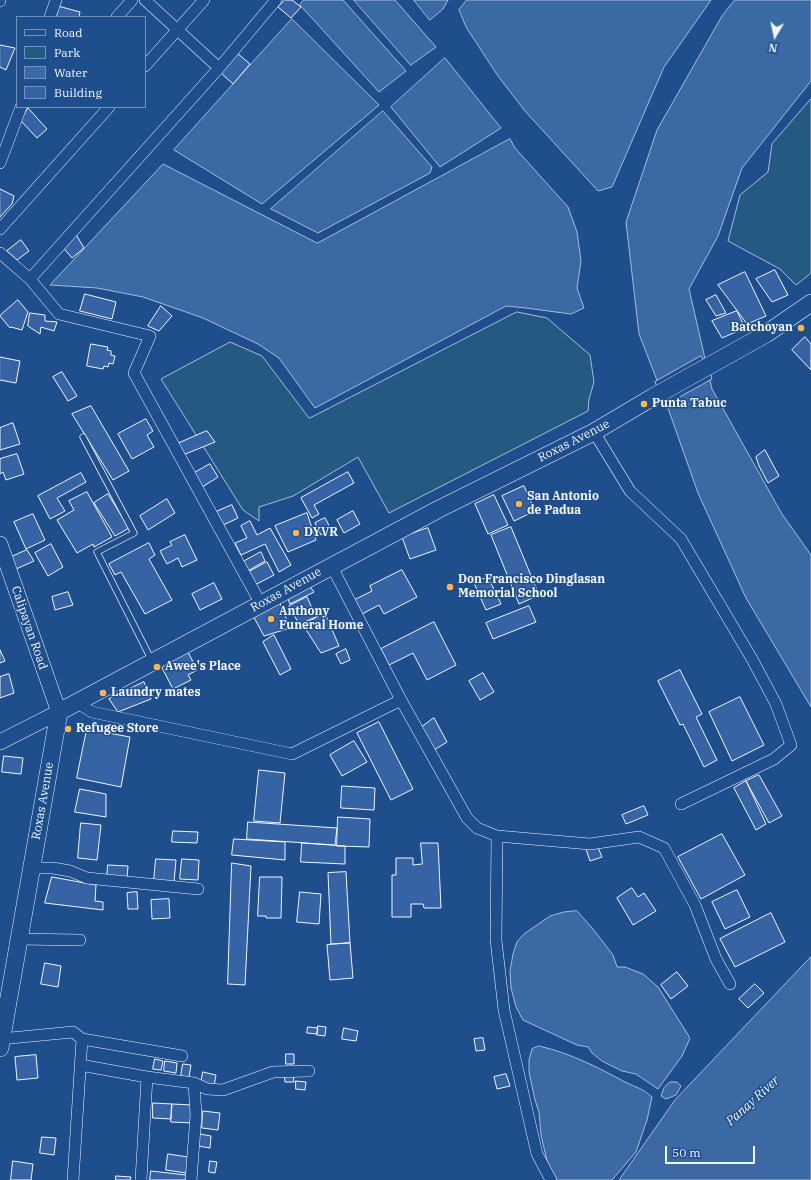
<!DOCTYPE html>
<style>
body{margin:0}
#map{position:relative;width:811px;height:1180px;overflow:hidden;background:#1f4e8c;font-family:"IBM Plex Serif",serif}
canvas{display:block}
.legend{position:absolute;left:16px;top:16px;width:130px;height:92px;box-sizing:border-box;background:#1f4e8c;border:1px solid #7391ba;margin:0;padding:5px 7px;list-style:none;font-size:12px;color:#f2f6ff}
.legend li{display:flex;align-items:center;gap:8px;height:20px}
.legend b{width:20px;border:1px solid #7391ba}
.north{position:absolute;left:755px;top:16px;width:40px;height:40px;-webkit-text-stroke:3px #1f4e8c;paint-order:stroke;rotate:189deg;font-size:11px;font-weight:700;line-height:16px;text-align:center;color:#f2f6ff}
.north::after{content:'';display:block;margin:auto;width:14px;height:18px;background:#f2f6ff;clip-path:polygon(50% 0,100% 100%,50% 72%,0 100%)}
.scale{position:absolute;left:665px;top:1146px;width:90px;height:18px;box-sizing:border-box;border:2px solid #f2f6ff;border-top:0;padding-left:5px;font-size:12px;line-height:14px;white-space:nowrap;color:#f2f6ff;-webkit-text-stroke:3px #1f4e8c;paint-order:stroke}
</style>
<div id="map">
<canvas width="811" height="1180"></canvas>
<ul class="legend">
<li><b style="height:5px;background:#1f4e8c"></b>Road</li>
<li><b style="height:11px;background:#245a82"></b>Park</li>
<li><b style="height:11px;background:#3b69a3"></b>Water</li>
<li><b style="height:11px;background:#3563a3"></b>Building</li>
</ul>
<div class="north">N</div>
<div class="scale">50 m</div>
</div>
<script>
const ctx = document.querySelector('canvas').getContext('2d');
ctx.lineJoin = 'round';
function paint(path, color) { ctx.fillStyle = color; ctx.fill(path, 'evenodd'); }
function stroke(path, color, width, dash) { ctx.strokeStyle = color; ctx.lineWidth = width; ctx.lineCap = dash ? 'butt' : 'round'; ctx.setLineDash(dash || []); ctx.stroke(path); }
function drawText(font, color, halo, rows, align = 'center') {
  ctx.font = font + ' "IBM Plex Serif",serif'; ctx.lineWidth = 3; ctx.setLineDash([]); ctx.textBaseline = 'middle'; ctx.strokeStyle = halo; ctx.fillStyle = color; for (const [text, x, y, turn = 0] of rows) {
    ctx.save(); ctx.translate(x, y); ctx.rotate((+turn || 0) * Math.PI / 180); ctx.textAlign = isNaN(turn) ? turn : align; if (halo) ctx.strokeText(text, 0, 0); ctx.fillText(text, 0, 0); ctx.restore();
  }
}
const green = new Path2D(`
 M811,99V273L796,285L780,269L728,241L740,195L768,172L772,144Z
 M517,312L547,318L590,355L594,382L589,399L588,411L389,513L358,457L293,496L259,507V521L243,510L161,379L230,342L262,356L309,418Z`);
paint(green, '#245a82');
stroke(green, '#a8bbd7', 1);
const water = new Path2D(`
 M304,0H343L406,71L379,92L300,5Z
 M354,0H395L436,47L411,65Z
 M414,0H448L443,9L430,20Z
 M467,0H711L664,67L612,187L598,191L525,111L498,76L466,27L459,10Z
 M735,0H811V81L742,168L718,236L689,289L712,389L782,514L811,555V707L746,598L698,493L669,411L639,334L626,222L657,130L722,16Z
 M292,19L379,105L262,204L174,150Z
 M445,58L501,128L440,167L391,107Z
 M383,111L432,167L430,173L318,233L271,209Z
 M510,139L515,148L568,207L577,232L581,261L577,288L584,308L571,314L526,308L506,306L315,408L279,358L258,344L203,318L143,297L97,288L50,285L163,164L317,243Z
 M577,911L593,929L613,955L617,967H625L643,974L658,987L690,1038L682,1056L658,1089L636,1074L622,1071L602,1061L592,1053L588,1047L577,1045L523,1020L516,1007L511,988L510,971L513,954L517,942L524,934L550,916L564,912Z
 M811,957V1180H619L675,1100Z
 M539,1046C570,1053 597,1067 625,1082C637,1088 642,1088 652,1097L647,1120L636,1152L612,1180H556L548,1165L541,1135L539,1112L535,1100L529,1072V1060L532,1049Z
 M670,1082H677L681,1086L676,1095L666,1099L661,1096L664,1088Z`);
paint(water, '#3b69a3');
stroke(water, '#a8bbd7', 1);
const pier = new Path2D(`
 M701,356L710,372L712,379L665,405L655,382Z`);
paint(pier, '#1f4e8c');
stroke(pier, '#a8bbd7', 1);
const building = new Path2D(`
 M285,0H292L301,7L291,18L278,7Z
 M58,6L80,12L79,17H57Z
 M0,45L15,48L6,70L0,67Z
 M237,53L250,64L233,84L221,73Z
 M28,108L47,129L37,138L21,121Z
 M0,189L14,196L12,204L0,217Z
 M74,231L84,248L72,258L61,245Z
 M21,240L29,251L17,260L7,251Z
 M775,270L788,295L772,302L756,279Z
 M745,272L766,316L747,324L718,285Z
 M85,294L116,302L112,319L80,311Z
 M716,295L726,313L716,316L706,300Z
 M18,300L28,312L22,330L11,327L10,328L0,316Z
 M161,306L172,316L159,331L148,326Z
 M737,311L745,328L722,338L712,321Z
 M30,313L45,315V321L57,322L54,331L41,327L40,334L28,326Z
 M805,337L811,344V370L792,350Z
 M91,344L108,347L107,350L111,351V355L115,356L113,364L109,363L108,367L104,366L103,369L87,366Z
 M0,357L20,361L16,383L0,380Z
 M62,372L77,396L68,401L53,377Z
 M91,406L129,471L113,480L72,414Z
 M146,419L153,431L147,435L154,447L132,459L118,434Z
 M13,423L20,444L0,450V428Z
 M207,431L215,442L183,455L177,444Z
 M765,450L779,476L768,483L759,466L756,457Z
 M17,454L24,474L6,480L3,472L0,474V459Z
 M210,464L218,477L199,489L191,475Z
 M348,472L354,483L314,505L319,514L312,518L301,498Z
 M81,473L86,482L57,498L65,511L50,519L38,496Z
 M524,486L535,511L514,521L502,496Z
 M87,492L112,537L94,547L93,544L77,553L57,520L74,510L69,501Z
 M108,494L129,528L115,536L94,503Z
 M494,495L508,525L488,534L475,504Z
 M167,499L175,513L148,530L140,516Z
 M232,505L238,518L223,525L216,512Z
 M353,511L360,524L344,533L337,520Z
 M307,513L316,540L288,552L275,526Z
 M33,514L45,540L26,549L14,522Z
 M325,518L331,529L321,535L315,523Z
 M250,521L257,535L270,528L291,565L279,572L265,544L241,555L235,543L247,538L241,526Z
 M511,527L539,595L519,604L491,535Z
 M428,528L436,550L410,559L402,537Z
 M185,535L197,560L182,567L178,558L167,564L160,551L172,545L170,542Z
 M149,543L155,555L149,559L172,600L145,614L121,572L115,575L109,564Z
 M51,544L63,567L48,576L35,553Z
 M27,550L34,561L14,570L9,558Z
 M261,552L265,561L246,572L241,563Z
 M267,562L274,575L253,586L247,573Z
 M402,570L417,597L384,614L379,605L362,614L354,600L372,591L370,586Z
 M488,577L501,604L486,610L474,583Z
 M306,581L314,592L290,604L286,594Z
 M214,583L222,599L200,610L192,594Z
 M68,592L73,605L55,610L52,597Z
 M307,597L316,617L299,624L289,606Z
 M278,598L290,628L264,636L250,610Z
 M529,606L536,622L493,639L486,623Z
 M325,613L339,646L321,653L303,625Z
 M434,622L456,665L427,680L413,653L389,665L381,649Z
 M274,635L291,669L280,675L263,642Z
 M185,646L197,670L188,675L191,680L173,689L158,660Z
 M346,649L350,660L341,664L336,654Z
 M0,650L5,661L0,663Z
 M680,670L702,714L696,717L717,760L704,767L683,724L680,725L658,681Z
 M483,673L494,692L480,700L469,681Z
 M9,674L14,693L0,698V677Z
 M144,682L151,699L118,712L109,699Z
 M740,697L764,745L732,761L709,712Z
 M434,718L447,742L434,750L422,727Z
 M379,722L413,789L391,800L357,733Z
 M87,729L130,737L121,787L77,778Z
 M354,741L367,762L342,776L330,755Z
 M4,756L23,758L21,774L2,772Z
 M259,770L285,773L280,823L254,821Z
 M759,775L782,816L769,823L746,781Z
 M746,781L766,824L756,830L734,788Z
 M342,786L375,788L374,810L341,808Z
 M80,789L106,794V817L75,812Z
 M644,806L648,815L626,824L622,815Z
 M338,817L370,819L369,847L337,846Z
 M248,822L337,828L335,845L247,839Z
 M81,823L101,825L97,860L78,858Z
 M173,831L198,832L197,843L172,842Z
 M722,834L745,875L701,899L678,857Z
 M234,839L285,842V860L232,855Z
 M302,843L345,846V864L301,862Z
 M421,843H438L441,908H424L423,904H411V917H392V875H396V858H413V865L422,864Z
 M597,845L602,857L590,861L586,849Z
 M156,859L176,860L174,882L154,881Z
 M182,859L199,860L198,880L180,879Z
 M232,863L251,866L245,985L228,984Z
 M108,865L128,866L127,878H107Z
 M346,872L350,943L331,944L328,873Z
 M52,877L96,885L95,901L103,902V910L45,903Z
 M260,877H282L281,918H266V916H258Z
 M632,888L638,897L644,893L656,911L633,925L617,898Z
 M737,890L750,917L725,929L712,902Z
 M137,892L138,909H128L127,893Z
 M300,892L321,894L319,924L297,922Z
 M169,899L170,918L152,919L151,900Z
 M771,913L785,942L735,967L720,939Z
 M350,943L353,978L330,980L327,945Z
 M45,963L61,966L58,987L41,984Z
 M677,972L688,986L671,999L661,985Z
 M755,984L764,993L748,1008L739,999Z
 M318,1026L326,1027L325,1036L317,1035Z
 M308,1027L318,1028L317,1034L307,1033Z
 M344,1028L358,1031L356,1041L342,1039Z
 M483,1038L485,1050L476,1051L474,1039Z
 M286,1054H294V1064H286Z
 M36,1055L38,1078L17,1080L15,1057Z
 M155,1059L163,1061L161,1070L153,1069Z
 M165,1061L177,1063L176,1073L164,1071Z
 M183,1064L191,1065L189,1077L181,1076Z
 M203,1072L216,1075L214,1086L201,1084Z
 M293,1073L294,1082H285L284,1074Z
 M506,1074L510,1086L497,1089L494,1077Z
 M296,1081L306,1082L305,1090L296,1089Z
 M153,1103L172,1104L171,1119L153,1118Z
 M172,1104L192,1105V1123L171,1122Z
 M203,1111L220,1113L218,1130L202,1128Z
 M200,1134L211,1136L210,1148L198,1146Z
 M42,1137L56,1138L54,1155L40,1153Z
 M168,1154L188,1157L186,1173L166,1170Z
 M13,1161L33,1164L31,1180H11Z
 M210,1161L217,1162L215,1173L209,1172Z
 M151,1171L186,1175L185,1180H150Z
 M116,1176L131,1177L130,1180H116Z`);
paint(building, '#3563a3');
stroke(building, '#f2f6ff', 1);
const service = new Path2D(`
 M83,437L134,533L97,552L152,661`);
const minor = new Path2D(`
 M145,0L219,68
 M0,1V0
 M50,17L56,0
 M117,17L132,0
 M145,66L204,0
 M0,163L21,107
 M0,229L109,107
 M0,253L30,279L219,68L276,0
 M30,279L59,314L150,336L134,373L261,604
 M594,432L630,491L681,539L752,659L776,704L791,745L774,759L681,804
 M331,565L401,700L467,818L477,828L497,836L590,844L639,837L664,848L695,905L716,959L730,984
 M76,702L92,712L292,754L401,700
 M497,836L496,940L504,1010L537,1154L551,1180
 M31,868H53L70,871L87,878L198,889
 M19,939L80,940
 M0,1039L73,1032L82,1039L73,1180
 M82,1039L182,1056
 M80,1065L147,1077L194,1083L207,1089L223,1090L273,1072L309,1071
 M141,1180L147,1077
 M191,1180L196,1115L194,1083`);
const secondary = new Path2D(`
 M0,544L59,712L0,742`);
const primary = new Path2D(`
 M0,1048L59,712L439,509L594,432L653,397L766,334L811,303`);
stroke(service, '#f2f6ff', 7);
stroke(minor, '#f2f6ff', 12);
stroke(secondary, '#f2f6ff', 16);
stroke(primary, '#f2f6ff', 18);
stroke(service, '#1f4e8c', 5.5);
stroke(minor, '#1f4e8c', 11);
stroke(secondary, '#1f4e8c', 15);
stroke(primary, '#1f4e8c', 17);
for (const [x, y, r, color] of [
 [801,328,4,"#ffb74d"],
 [644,404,4,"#ffb74d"],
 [519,504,4,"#ffb74d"],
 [296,533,4,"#ffb74d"],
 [450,587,4,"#ffb74d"],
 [271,619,4,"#ffb74d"],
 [157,667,4,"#ffb74d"],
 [103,693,4,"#ffb74d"],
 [68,729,4,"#ffb74d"]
]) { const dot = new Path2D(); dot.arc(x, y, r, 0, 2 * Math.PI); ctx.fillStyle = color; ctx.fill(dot); stroke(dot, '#1f4e8c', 1.5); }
drawText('bold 12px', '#f2f6ff', '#1f4e8c', [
 ["Batchoyan",793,328,"right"],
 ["Punta Tabuc",652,404],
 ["San Antonio",527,497],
 ["de Padua",527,511],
 ["DYVR",304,533],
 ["Don Francisco Dinglasan",458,580],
 ["Memorial School",458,594],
 ["Anthony",279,612],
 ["Funeral Home",279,626],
 ["Awee's Place",165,667],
 ["Laundry mates",111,693],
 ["Refugee Store",76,729]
], 'left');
drawText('12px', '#f2f6ff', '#1f4e8c', [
 ["Roxas Avenue",574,441,-27],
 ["Roxas Avenue",286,590,-29],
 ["Calipayan Road",29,628,71],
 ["Roxas Avenue",43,801,-80]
]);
drawText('italic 13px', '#f2f6ff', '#1f4e8c', [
 ["Panay River",753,1101,-42]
]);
</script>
